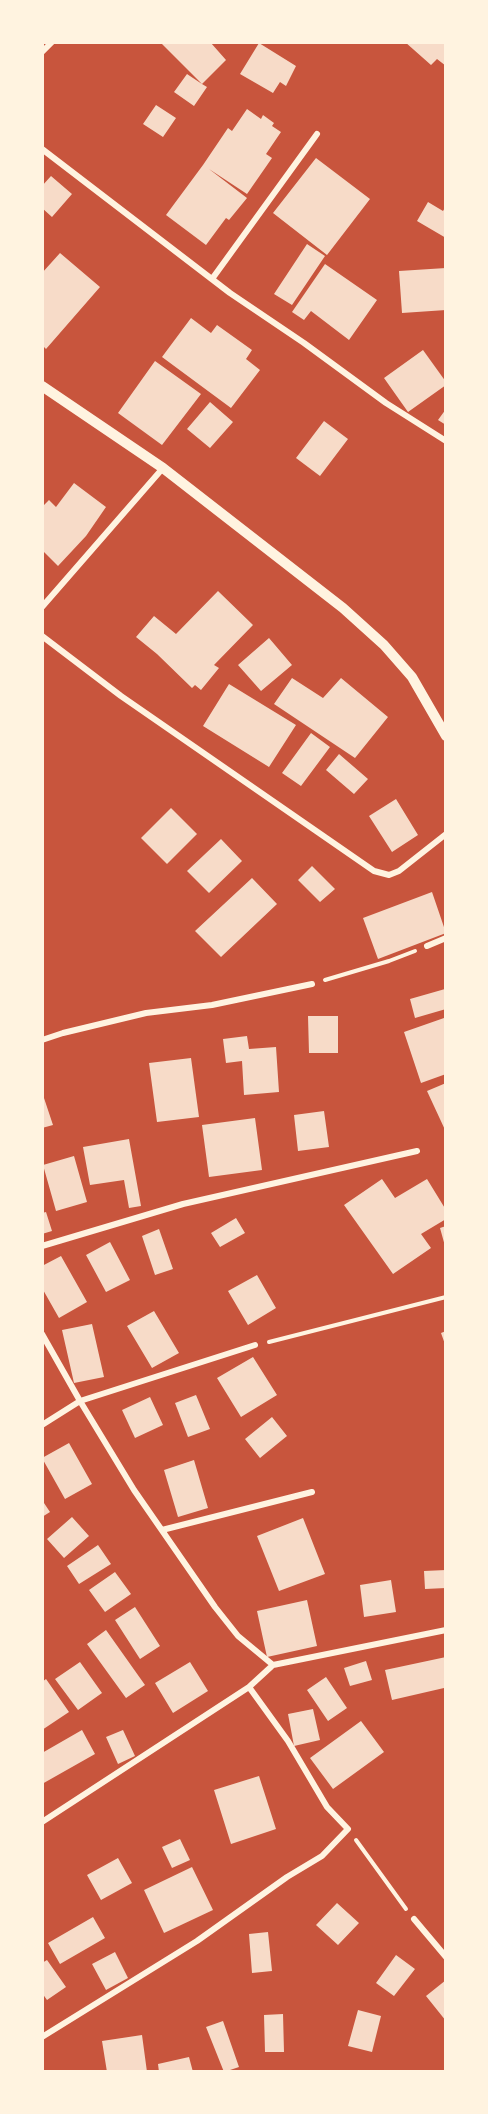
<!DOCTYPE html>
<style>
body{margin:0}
#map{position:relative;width:488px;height:2114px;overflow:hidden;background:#c8553d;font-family:Manrope,sans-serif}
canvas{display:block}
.frame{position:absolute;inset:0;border:44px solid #fff3e0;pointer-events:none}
</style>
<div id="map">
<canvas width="488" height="2114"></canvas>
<div class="frame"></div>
</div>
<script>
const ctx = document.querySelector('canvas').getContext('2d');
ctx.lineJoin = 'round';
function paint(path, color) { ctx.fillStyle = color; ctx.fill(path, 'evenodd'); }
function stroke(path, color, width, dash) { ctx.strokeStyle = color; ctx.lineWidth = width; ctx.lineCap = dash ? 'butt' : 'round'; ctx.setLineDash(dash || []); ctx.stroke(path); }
paint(new Path2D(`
 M160,42H213L211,43L226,60L202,84L207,87L194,106L174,92L187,74L202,84Z
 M405,42H446V66L437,59L431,65Z
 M259,43L296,66L286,86L280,82L273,93L240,74Z
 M156,105L176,118L163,137L143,124Z
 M247,109L261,119L263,115L274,123L272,126L281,132L266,154L272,158L247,194L209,169L247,198L229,220L226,218L206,245L166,215L203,165L228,128L232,131Z
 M316,158L370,199L327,255L273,213Z
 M51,176L72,194L52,217L42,208V186Z
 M428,202L443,211L446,206V238L417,221Z
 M307,244L325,256L292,305L274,294Z
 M60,253L100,287L46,349L42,345V273Z
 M325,264L377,300L349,340L311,311L304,320L292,312Z
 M446,268V310L402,313L399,271Z
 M191,318L211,333L217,325L252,350L246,359L260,370L231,408L162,357Z
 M423,350L446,382V385L408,412L384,378Z
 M155,361L201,394L162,445L118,413Z
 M210,402L233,422L210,448L187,429Z
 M446,409V425L438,420Z
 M324,421L348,439L320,476L296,458Z
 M74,483L106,507L86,536L58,566L42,550V507L49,500L56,507Z
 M218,591L253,625L214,665L219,668L201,690L195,685L192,688L157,654L136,637L154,616L176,634Z
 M269,638L292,665L261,691L238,665Z
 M292,678L323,698L341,678L388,717L355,758L274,704Z
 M229,684L296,725L269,767L203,726Z
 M311,733L330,747L301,786L282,773Z
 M339,754L368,779L354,794L326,770Z
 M396,799L418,835L392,852L369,816Z
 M171,808L197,834L167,864L141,838Z
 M221,839L242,861L209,893L187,871Z
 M312,866L335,889L320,902L298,880Z
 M252,878L277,904L221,957L195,931Z
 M432,892L446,933L378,959L363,918Z
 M445,989L446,1009L415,1018L410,999Z
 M308,1016H338V1053H309Z
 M444,1018L446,1025V1074L421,1083L404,1032Z
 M247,1036L249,1049L276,1047L279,1092L244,1095L242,1061L226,1063L223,1039Z
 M191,1058L199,1117L157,1122L149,1063Z
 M446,1083V1132L427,1091Z
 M42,1092L53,1125L42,1128Z
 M324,1111L329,1147L298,1151L294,1115Z
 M255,1118L262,1170L209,1177L202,1125Z
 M129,1139L141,1206L129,1208L124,1180L90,1185L83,1147Z
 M74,1156L87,1202L56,1211L43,1165Z
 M382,1179L395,1198L427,1179L446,1210V1219L421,1234L431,1248L393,1274L344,1205Z
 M46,1212L52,1231L42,1234V1213Z
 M236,1218L245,1233L220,1247L211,1233Z
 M446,1226V1246H445L440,1228Z
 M159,1229L173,1269L155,1275L142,1236Z
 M110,1242L130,1280L106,1292L86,1255Z
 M61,1256L87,1302L59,1318L42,1288V1266Z
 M257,1275L276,1308L248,1325L228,1291Z
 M154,1311L179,1353L152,1368L127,1326Z
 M92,1324L104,1377L74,1383L62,1330Z
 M446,1331V1347L441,1333Z
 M253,1357L277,1395L241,1417L217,1378Z
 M196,1395L210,1429L188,1437L175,1403Z
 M150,1397L163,1425L135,1438L122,1410Z
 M272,1417L287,1436L260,1458L245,1439Z
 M69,1443L92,1484L65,1499L42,1458Z
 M194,1460L208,1508L178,1517L164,1470Z
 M42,1500L50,1512L42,1517Z
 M72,1517L89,1536L64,1558L47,1539Z
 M303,1518L325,1574L279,1591L257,1536Z
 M98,1545L111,1564L79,1584L67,1566Z
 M446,1570V1588L425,1589L424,1571Z
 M115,1572L131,1594L105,1612L89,1590Z
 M391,1580L396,1612L364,1617L360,1585Z
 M307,1600L317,1646L267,1657L257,1611Z
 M135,1607L160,1646L140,1659L115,1620Z
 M106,1630L145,1685L126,1698L87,1644Z
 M446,1657V1693L444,1688L392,1700L385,1670Z
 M366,1661L372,1680L350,1686L344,1668Z
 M80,1662L102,1693L78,1710L55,1679Z
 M190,1662L208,1691L173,1713L155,1683Z
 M326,1677L347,1708L328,1721L307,1690Z
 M46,1679L69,1712L42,1730V1682Z
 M313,1709L320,1740L294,1746L288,1714Z
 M361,1721L384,1752L333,1789L310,1758Z
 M82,1730L95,1754L42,1784V1753Z
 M123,1730L135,1756L118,1764L106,1737Z
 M259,1776L276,1829L231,1844L214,1790Z
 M180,1839L190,1860L172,1868L162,1847Z
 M118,1858L132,1883L101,1900L87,1875Z
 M192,1867L213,1910L164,1933L144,1890Z
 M337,1903L359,1923L338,1945L316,1925Z
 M93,1917L105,1938L60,1964L48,1943Z
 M268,1932L272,1971L252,1973L249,1934Z
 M115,1952L128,1978L106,1990L92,1964Z
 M396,1955L415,1969L394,1996L376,1983Z
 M47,1960L66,1987L47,2000L42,1993V1963Z
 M446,1980V2021L426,1996Z
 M358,2010L381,2016L372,2052L348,2046Z
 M283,2014L284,2052H265L264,2015Z
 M223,2021L239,2067L224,2072L206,2027Z
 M142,2035L147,2072H107L102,2041Z
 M189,2057L193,2072H159L158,2064Z`), '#f7dbc8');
stroke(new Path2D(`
 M325,980L389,961L415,951
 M269,1342L446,1297
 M356,1840L406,1909`), '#fff3e0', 4);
stroke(new Path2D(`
 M42,52L52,42
 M42,149L230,293L304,343L386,403L446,441
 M212,279L317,134
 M42,607L163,468
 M42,636L121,696L374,871L389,875L399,871L446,834
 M427,946L446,938
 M42,1040L63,1033L146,1013L212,1005L312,984
 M42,1246L183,1204L417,1151
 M42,1334L80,1401L134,1490L215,1607L238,1636L273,1665
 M42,1425L80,1401L255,1345
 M162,1530L312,1492
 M42,1822L249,1687L273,1665L446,1630
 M414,1919L446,1957
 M42,2037L197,1941L287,1877L322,1856L348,1829L327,1807L288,1741L249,1687`), '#fff3e0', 6);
stroke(new Path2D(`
 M42,386L163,468L343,608L384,645L412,677L446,736`), '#fff3e0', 10);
</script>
